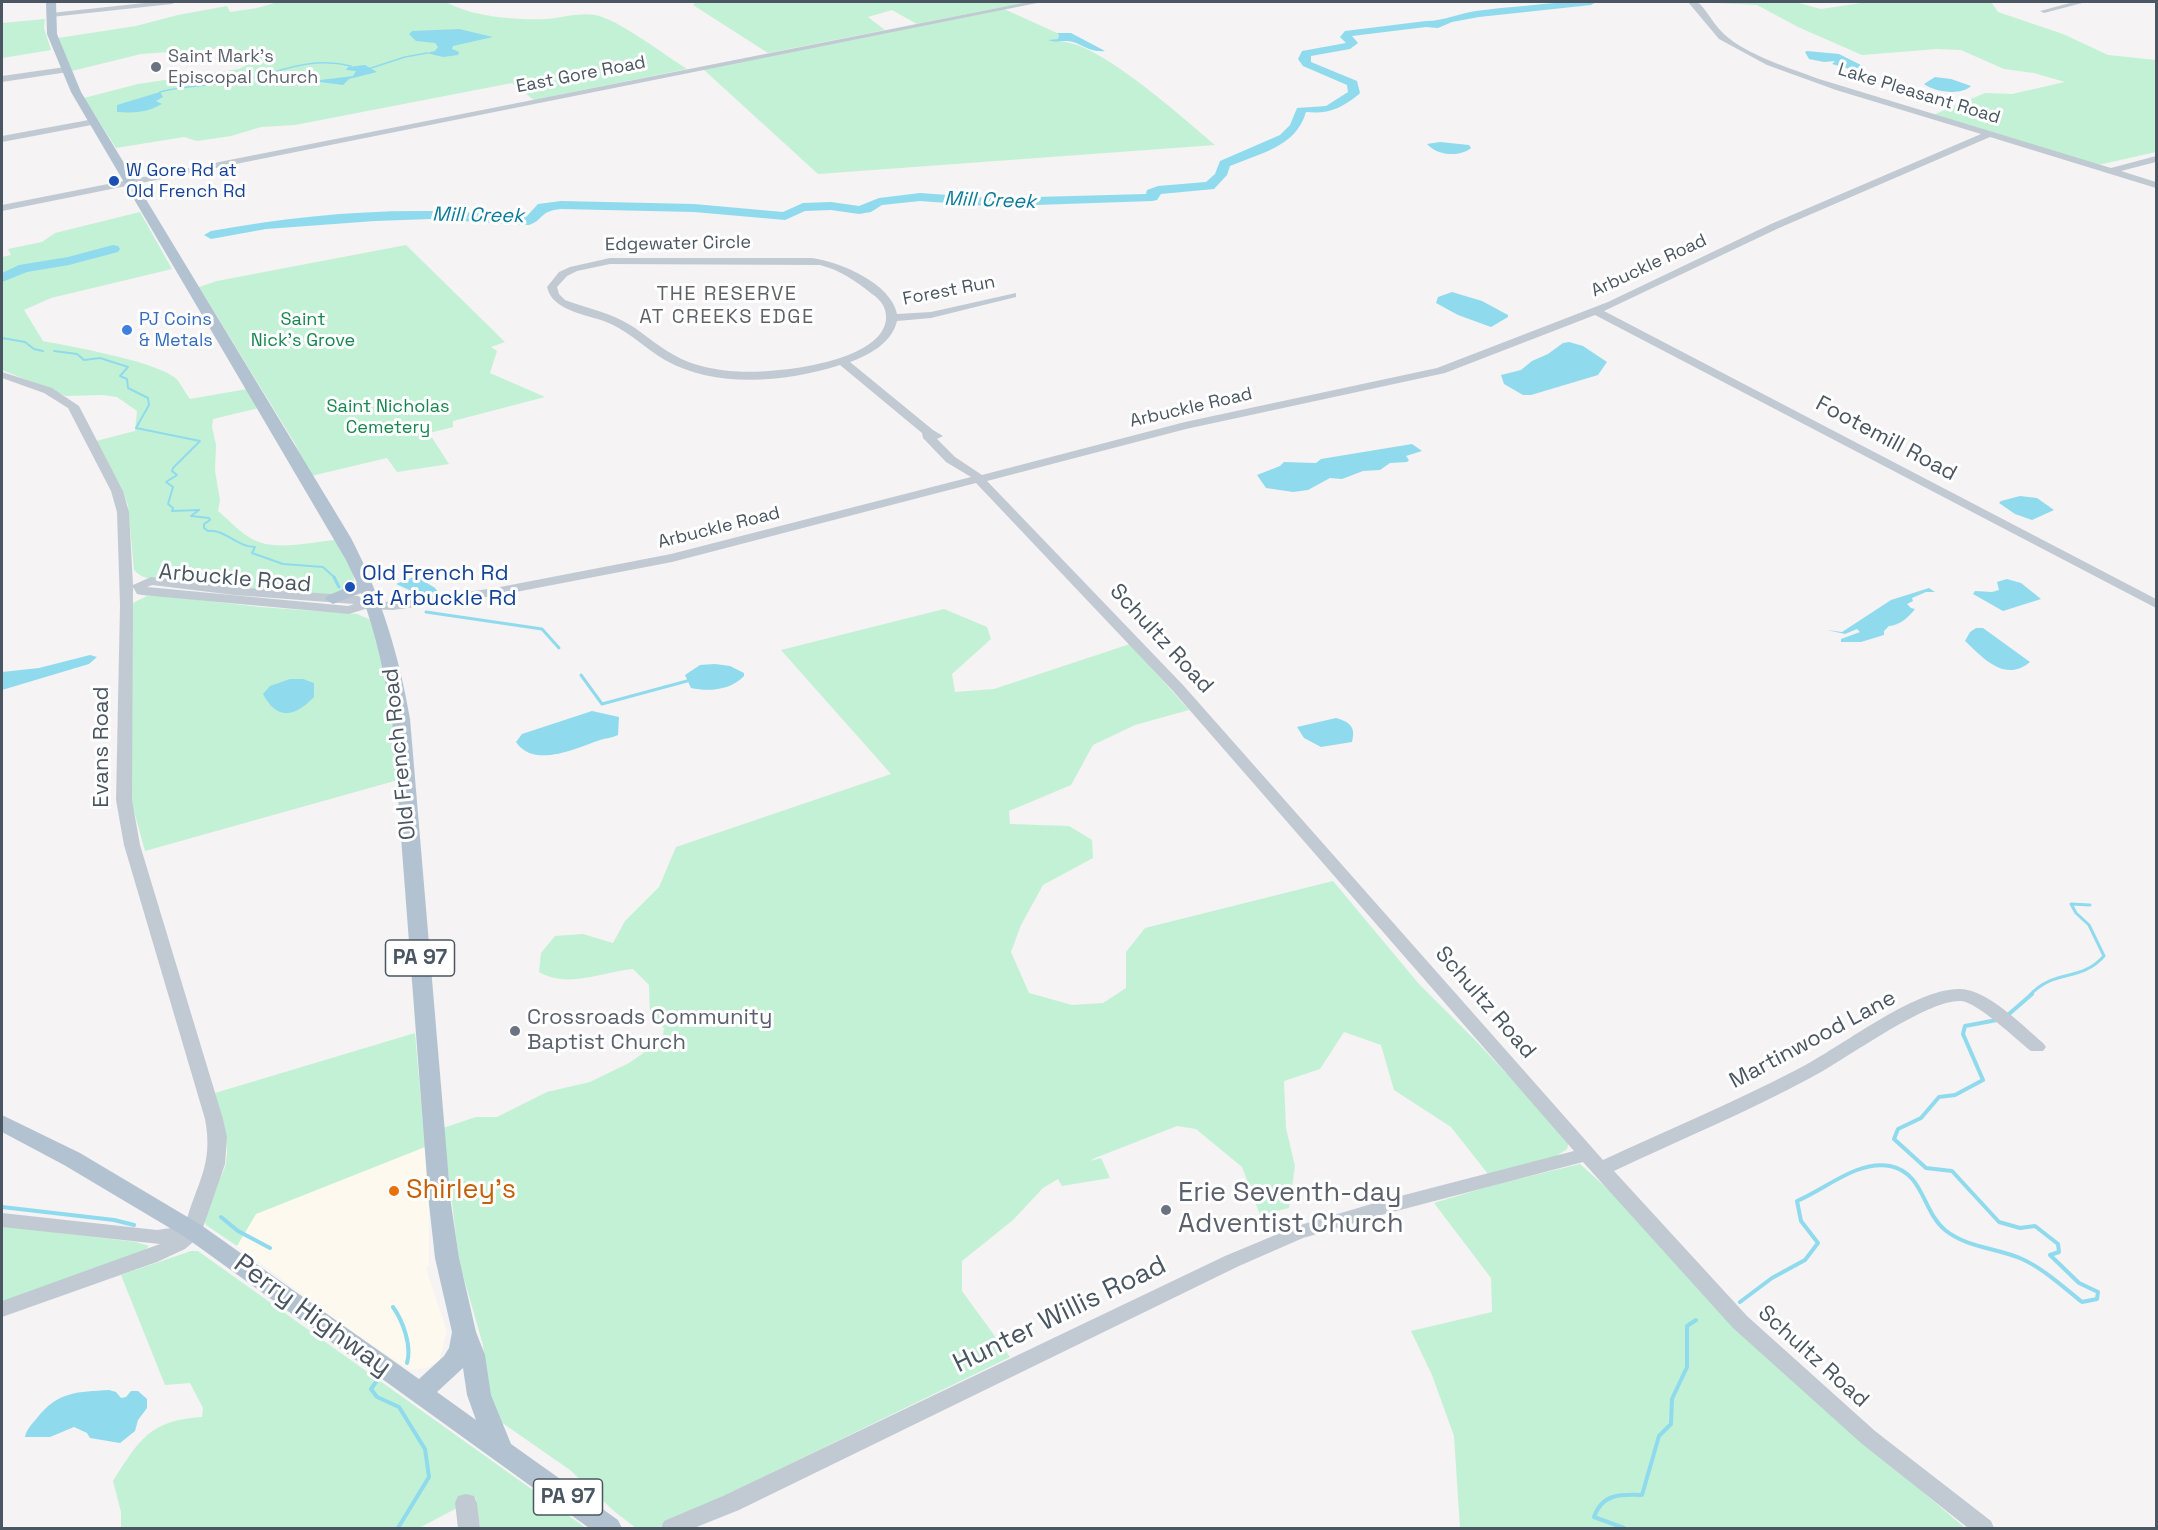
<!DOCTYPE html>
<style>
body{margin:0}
#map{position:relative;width:2158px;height:1530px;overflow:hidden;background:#f5f3f3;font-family:"Space Grotesk",sans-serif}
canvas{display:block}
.frame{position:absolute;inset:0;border:3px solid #4a5661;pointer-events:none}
</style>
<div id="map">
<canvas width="2158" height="1530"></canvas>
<div class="frame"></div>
</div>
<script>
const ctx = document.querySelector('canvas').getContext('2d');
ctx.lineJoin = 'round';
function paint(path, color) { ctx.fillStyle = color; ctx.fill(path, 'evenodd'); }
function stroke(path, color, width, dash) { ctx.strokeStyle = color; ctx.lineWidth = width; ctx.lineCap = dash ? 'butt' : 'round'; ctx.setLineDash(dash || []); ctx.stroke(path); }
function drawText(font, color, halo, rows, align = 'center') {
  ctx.font = font + ' "Space Grotesk",sans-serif'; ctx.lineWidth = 6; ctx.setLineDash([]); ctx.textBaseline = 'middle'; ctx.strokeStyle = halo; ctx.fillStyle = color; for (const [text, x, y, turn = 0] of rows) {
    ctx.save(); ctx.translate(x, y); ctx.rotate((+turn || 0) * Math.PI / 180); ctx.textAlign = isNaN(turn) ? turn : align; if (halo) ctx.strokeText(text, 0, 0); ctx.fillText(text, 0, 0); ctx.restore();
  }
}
paint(new Path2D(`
 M425,1147L429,1206V1265L426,1268L447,1332L439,1361L427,1368L410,1370L355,1334L237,1246L256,1214Z`), '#fdf9ef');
paint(new Path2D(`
 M278,2H446C473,17 513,20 545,19C561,18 580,12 595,15C618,19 666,56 687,69L534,100L512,83L295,125L261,127L231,136L197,141L184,137L116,148L84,98L138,84L239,69L250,63L252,55C240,51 225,42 213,49L141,54L72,71L58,38L136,26L178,15L227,6L230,12L257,8Z
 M703,2H1029L917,24L892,10L868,17L885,30L768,53L693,5L695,3Z
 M1696,2H1795L1821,9L1868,2H1991L1998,12L2063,34L2108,55L2156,60V152L2098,165L1933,115L1985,93L2012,94L2065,82L2034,73L2004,69L1961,50L1937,49L1862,55L1798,27L1757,5Z
 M1004,9L1057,33L1059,35L1058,42C1094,37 1185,120 1215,145L818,174L703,69Z
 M45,19L44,28L51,50L2,58V23Z
 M140,212L172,269L51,298L24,310L43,341C73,347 150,360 174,377C180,381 185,393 190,399L247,389L259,408L213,419L212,427L216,445L215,471L220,500L218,511C230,521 244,537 259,542C282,550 312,542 335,540C342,553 358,572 353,586L328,596L161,580C150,579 141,578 134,570L128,505L121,487L96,441L135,431L137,411L117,397L103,395L66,396L2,370V257L11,255L8,249L42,242L55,233Z
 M406,245L505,342L491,347L497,351L490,373L545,397L453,421V427L429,433L449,464L397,472L387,458L311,476L294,442L199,287L217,281Z
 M157,595L260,607L357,614L371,620L389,688L398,780L145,851L129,793L130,658L133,603L147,596Z
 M944,609L987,627L991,639L952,674L955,692L994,689L1130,644L1189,710L1135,725L1093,745L1071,785L1009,811L1010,824L1069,826L1092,840L1093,858L1043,885L1021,925L1011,952L1029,993L1072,1005L1103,1003L1126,988V952L1145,928L1333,881L1419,984L1476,1041L1569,1141L1567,1149L1555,1157L1488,1174L1451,1127L1394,1090L1381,1045L1344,1032L1320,1069L1284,1081L1286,1128L1295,1166L1289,1208L1260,1215L1242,1167L1196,1129L1177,1126L1095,1158L1090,1161L1101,1158L1110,1178L1062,1186L1058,1179L1043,1188L1013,1220L962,1261V1291L1010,1357L658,1528H636L615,1512L570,1470L501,1422L488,1404L483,1345L459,1261L443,1128L476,1117H497L547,1092L590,1082L629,1063L662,1040L664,1028L650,1019L649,985L633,969C600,972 569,989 539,972L541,953L555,936L583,934L613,943L625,921L659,887L676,847L891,774L781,650Z
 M415,1033L425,1147L256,1214L237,1246L206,1225C198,1207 220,1183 225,1167C232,1143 220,1116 215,1093Z
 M1580,1164L1620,1200L1849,1429L1965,1528H1460L1454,1436L1432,1375L1411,1331L1492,1312L1491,1278L1434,1203L1494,1185Z
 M2,1226L136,1242L149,1246L141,1254L2,1302Z
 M191,1251H198L586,1528H480L476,1498L419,1528H121V1512L113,1481C139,1440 150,1420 202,1417L203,1408L190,1383L165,1385L121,1275Z`), '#c3f1d5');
paint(new Path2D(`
 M459,29L493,37L453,46L452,49L459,52L458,55L443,57L426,53L435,51L438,47L435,43L416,41L409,34L412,31Z
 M1057,33H1071L1105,51C1088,53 1081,42 1068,41C1060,41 1056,43 1048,40L1058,39L1059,35Z
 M1807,51L1839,54L1863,66L1853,70L1832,64L1835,61L1824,62L1809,59L1805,52Z
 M365,65L377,72L349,79L343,85L312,81L353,76L356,71L346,70L348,67Z
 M1935,77L1951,79L1971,86C1960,96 1935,92 1924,84Z
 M160,92L163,97L156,101L162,104C145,113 135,113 117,112V105Z
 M1440,142L1469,145L1471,148C1459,158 1436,155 1427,144Z
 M1452,292L1482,301L1508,315V317L1491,327L1458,315L1436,303L1438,297Z
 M1569,342L1583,346L1607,362L1598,375L1531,395H1523L1504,384L1501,375L1521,370L1532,361L1548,354L1563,343Z
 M1412,444L1422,451L1406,456L1409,460L1407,462L1390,463L1380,470L1363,471L1342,479L1330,478L1308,490L1293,492L1266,488L1257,475L1280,466L1284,462L1316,463L1321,459Z
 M2020,496L2037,498L2054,510L2032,520L2015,514L1999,503L2001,501Z
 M416,576L435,588L438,592L418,594L396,584Z
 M2007,579L2021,583L2041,599L2003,611L1973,594L1975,591L1992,592L1999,590L1997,582Z
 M1929,588L1935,592H1926L1912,598L1913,601L1907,604L1911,608L1915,609C1910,616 1899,626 1889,626L1884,631V635L1861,642H1841V639L1860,632L1857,629L1845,634L1827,630L1842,632L1891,600Z
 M1976,628H1983L2030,662C2005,683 1983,658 1965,641L1970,632Z
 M90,655L97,657L89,664L2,690V672L39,668Z
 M715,664L730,666L744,673V676C731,690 709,692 691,688L685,675L700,665Z
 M290,679H303L314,683V697C295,717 277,721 263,694L270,686Z
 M592,711L619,717L618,735C612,738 606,738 600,740C577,748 534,769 516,742L522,734Z
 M1336,718C1350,722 1356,727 1352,742L1321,747L1304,738L1297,727Z
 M109,1390L116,1392L121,1398L126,1397L131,1391H138L147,1399V1408L138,1420L135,1431L120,1443L90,1438L87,1433L74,1427L50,1437H25C26,1430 32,1424 37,1418C58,1391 78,1392 109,1390Z`), '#90daee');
stroke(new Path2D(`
 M371,68L405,57L427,53
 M160,92C184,85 209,86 233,82C276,75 306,55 351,66`), '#90daee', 1.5);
stroke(new Path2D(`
 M2,306V309
 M2,338L25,342L34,349L43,351
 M54,351L77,354L84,360L100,358L128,367L120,376L127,379L128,388L148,398L149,405L136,428L200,441L173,468L172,471L177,475L166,482L173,487L168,504L173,508L172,511L199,510L191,516L209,518L210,520L204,524V528L208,531C225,529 237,547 255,547L252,553L283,564L323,567L335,578`), '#90daee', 2);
stroke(new Path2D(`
 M334,577L339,587
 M426,612L542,629L559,648
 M581,675L602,704L687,681
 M2030,995C2055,968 2080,983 2104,956L2089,925L2076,913L2071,904L2090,905`), '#90daee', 3);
stroke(new Path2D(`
 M2009,1014L2032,994
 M2,1207L114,1220L134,1225
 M221,1217L238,1231L270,1248
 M1740,1302L1772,1278L1805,1260L1818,1243L1801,1221L1797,1201C1826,1189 1857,1160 1890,1166C1924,1173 1922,1211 1945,1230C1967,1248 1998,1248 2022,1259C2044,1269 2063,1287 2082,1302L2097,1299L2098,1292L2079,1283L2050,1255L2059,1252L2058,1244L2035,1226L2020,1228L1999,1222L1952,1171L1926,1168L1894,1139L1898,1129L1921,1118L1939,1097L1955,1095L1983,1080L1963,1034L1965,1026L1997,1020
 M393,1307C403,1321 412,1346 407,1363
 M376,1382L371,1389L377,1397L399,1407L425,1449L429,1477L398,1528
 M1624,1528L1594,1517C1602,1494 1620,1494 1642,1495L1659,1436L1671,1424L1672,1399L1687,1367V1326L1696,1320`), '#90daee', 4);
paint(new Path2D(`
 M1566,2H1596L1591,5L1479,17L1452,22L1438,28L1426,27L1352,36L1358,43L1350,49L1311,56V62L1357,81L1360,93L1358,95C1340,109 1329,114 1306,112C1296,147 1260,153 1230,166L1227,175L1214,189L1161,194L1157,200L1152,201L1036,205L1017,208L920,201L882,205L871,212L859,214L831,210L805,211L785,220L694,212L561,209C539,211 544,220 529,225L430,219L375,221L266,229L211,239L204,235L211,231C282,218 357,210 430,211C462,211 494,215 526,217L538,204L561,201L694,204L783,212L803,203L831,202L859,206L879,198L920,193L1017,200L1036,197L1146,194L1147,190L1158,186L1206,182L1215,174L1220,161L1280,135L1290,125L1297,108L1326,106L1348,92L1347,85L1303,66L1298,59L1302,51L1346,43L1340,37L1345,31L1426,21C1438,22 1462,13 1476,11C1506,7 1536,5 1566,2Z
 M113,245L118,246L120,249L118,252L69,265L27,272L2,282V273L19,265L68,257Z`), '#90daee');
paint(new Path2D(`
 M154,2H176L172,4L51,17L47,15L51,13Z
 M1028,2H1042L2,211V205Z
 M1688,2H1696L1700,4C1709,14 1715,26 1724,34C1746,55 1790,68 1819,79L2111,168L2156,156V162L2121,171L2156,182V188L1990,137L1779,228L1604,311L2156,599V608L1595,315L1445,373L1186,429L987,481L1183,685L1603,1160C1668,1130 1734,1102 1798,1069C1840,1048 1915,988 1960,989C1988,990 2022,1025 2043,1043L2046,1047L2043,1051H2031C2017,1040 1977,1002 1961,1001C1927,999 1845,1060 1812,1077C1748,1112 1679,1140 1614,1171L1747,1316L1875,1431L1991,1521L1994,1528H1968L1861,1443L1733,1328L1583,1162L1385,1214L1303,1238L1239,1266L739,1510L694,1528H661L664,1521L723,1496L1225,1256L1297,1226L1385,1200L1574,1151L1173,691L976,483L672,562L495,596L393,610L365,609L349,614L142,595L137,594L133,587L132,800L140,845L223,1119L227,1137L225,1164L200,1236L185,1249L157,1262L2,1317V1301L160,1244L2,1227V1213L157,1230L185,1226C196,1183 214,1166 205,1119L124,845L116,800L120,605L117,512L111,491L68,408L44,393L2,378V372L52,388L79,406L123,491L129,512L133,585L151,577L234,587L358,596L368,601L393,602L495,588L671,554L971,477L946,462L923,438L922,433L840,365C786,382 716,389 665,360C646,349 631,333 611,324C590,314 553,313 547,287L559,272L570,267L610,258H812C840,262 891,283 897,314L931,312L1016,293V297L931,318L897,321C892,343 869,355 850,362L933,430L943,436L937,439L955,457L982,475L1185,422L1437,368L1608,302L1771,224L1981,134L1836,90L1767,65L1719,39ZM610,264L820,265C840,270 856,281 872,294C881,300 887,308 886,320C880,365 765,375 730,371C711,369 691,365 674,355C655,345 640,329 621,320C603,311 583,307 565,300L559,294L557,287L567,276L577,271ZM152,585L234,595L354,604L348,606L147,587Z
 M2074,2H2086L2044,13L2040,11Z
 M65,67L68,68V72L2,82V76Z
 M94,119L99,122L97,124L2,142V136Z
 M466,1494L474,1496L477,1503L480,1528H458L455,1503L458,1496Z`), '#c1cad2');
paint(new Path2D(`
 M46,2H56L57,34L81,92L351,538C381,596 399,655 410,719L451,1204L459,1258L476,1332L485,1355L491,1395L511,1444L618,1520L622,1528H589L185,1237L64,1165L2,1132V1115L80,1153L201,1225L419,1379L444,1356L449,1348L452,1332L435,1258L429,1204L392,719C385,676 376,634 361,593L333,604L325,599L327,596L357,583L346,560L71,92L47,34ZM463,1368L467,1395L476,1420L437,1392Z`), '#b3c2d1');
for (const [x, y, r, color] of [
 [156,67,6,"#6b7280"],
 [114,181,6,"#1a4fb4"],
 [127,330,6,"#3f7fe0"],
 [350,587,6,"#1a4fb4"],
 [515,1031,6,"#6b7280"],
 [394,1191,6,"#e8710a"],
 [1166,1210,6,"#6b7280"]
]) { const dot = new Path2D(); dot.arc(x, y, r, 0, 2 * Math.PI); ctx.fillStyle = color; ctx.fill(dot); stroke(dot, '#fff', 2); }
drawText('18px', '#5b616d', '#fff', [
 ["Saint Mark's",168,57],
 ["Episcopal Church",168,78]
], 'left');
drawText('18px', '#4a5661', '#fff', [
 ["East Gore Road",581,75,-11],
 ["Lake Pleasant Road",1919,94,17],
 ["Edgewater Circle",678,244,-1],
 ["Arbuckle Road",1649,266,-25],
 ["Forest Run",949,291,-11],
 ["Arbuckle Road",1191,408,-13],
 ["Arbuckle Road",719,528,-14]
]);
drawText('18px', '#164399', '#fff', [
 ["W Gore Rd at",126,171],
 ["Old French Rd",126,192]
], 'left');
drawText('18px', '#366cbe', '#fff', [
 ["PJ Coins",139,320],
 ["& Metals",139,341]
], 'left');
drawText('18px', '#17864f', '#fff', [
 ["Saint",303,320],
 ["Nick's Grove",303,341],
 ["Saint Nicholas",388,407],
 ["Cemetery",388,428]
]);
drawText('italic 20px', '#0c7c9b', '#fff', [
 ["Mill Creek",990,201,2],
 ["Mill Creek",478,216,1]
]);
ctx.letterSpacing = '1.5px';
drawText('20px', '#5f6368', '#fff', [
 ["THE RESERVE",727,295],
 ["AT CREEKS EDGE",727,318]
]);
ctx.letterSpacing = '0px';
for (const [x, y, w] of [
 [420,958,69],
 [568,1497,69]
]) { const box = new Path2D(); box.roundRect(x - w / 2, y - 18, w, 36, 4.5); ctx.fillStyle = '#fff'; ctx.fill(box); stroke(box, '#4a5661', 1.5); }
drawText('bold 21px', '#4a5661', null, [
 ["PA 97",420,958],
 ["PA 97",568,1497]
]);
drawText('22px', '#4a5661', '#fff', [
 ["Footemill Road",1886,439,28],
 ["Arbuckle Road",235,579,5],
 ["Schultz Road",1161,639,47],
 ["Evans Road",102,747,-90],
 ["Old French Road",400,754,-96],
 ["Schultz Road",1485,1003,49],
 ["Martinwood Lane",1813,1040,-28],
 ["Schultz Road",1813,1357,42]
]);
drawText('22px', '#164399', '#fff', [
 ["Old French Rd",362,574],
 ["at Arbuckle Rd",362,599]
], 'left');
drawText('22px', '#5b616d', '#fff', [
 ["Crossroads Community",527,1018],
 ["Baptist Church",527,1043]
], 'left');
drawText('27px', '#c56008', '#fff', [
 ["Shirley's",406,1191]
], 'left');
drawText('27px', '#5b616d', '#fff', [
 ["Erie Seventh-day",1178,1194],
 ["Adventist Church",1178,1225]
], 'left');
drawText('27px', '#4a5661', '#fff', [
 ["Hunter Willis Road",1060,1315,-26],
 ["Perry Highway",312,1316,36]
]);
</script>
